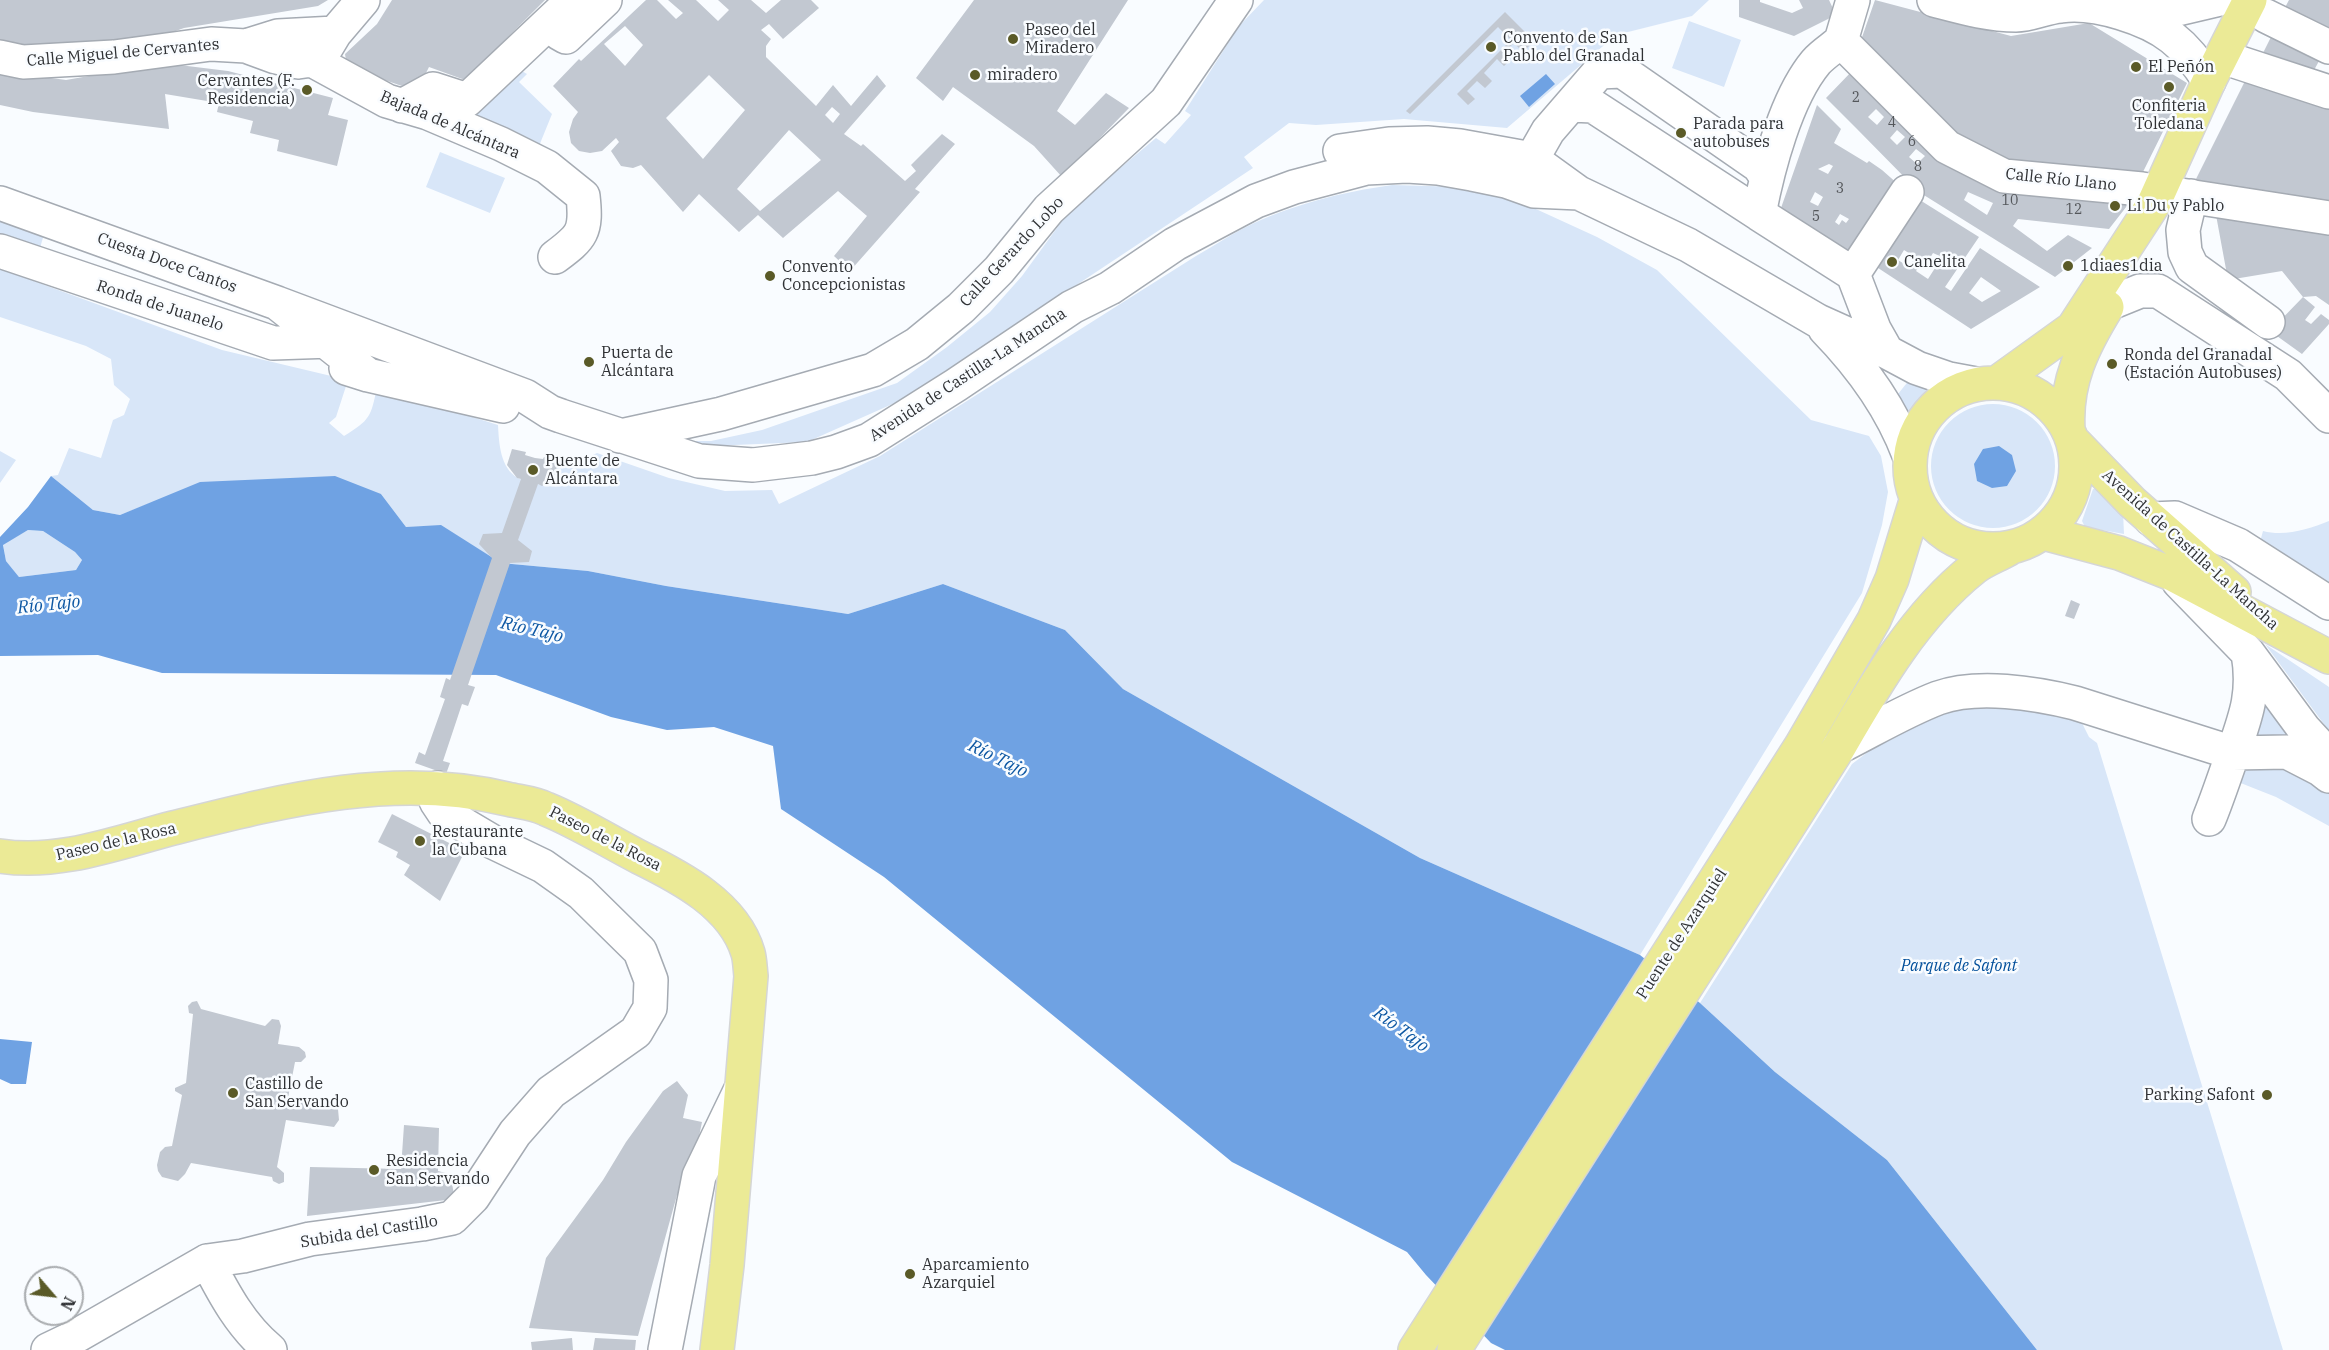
<!DOCTYPE html>
<meta charset="utf-8">
<style>
body{margin:0}
#map{position:relative;width:2329px;height:1350px;overflow:hidden;background:#f9fcff;font-family:"IBM Plex Serif",serif}
canvas{display:block}
.north{position:absolute;left:24px;top:1266px;width:60px;height:60px;box-sizing:border-box;background:#f9fcff;border:2px solid #a8abae;border-radius:50%;rotate:118deg;font-size:16px;font-weight:700;line-height:24px;text-align:center;color:#2f3134}
.north::after{content:'';display:block;margin:auto;width:21px;height:27px;background:#5a5a27;clip-path:polygon(50% 0,100% 100%,50% 72%,0 100%)}
</style>
<div id="map">
<canvas width="2329" height="1350"></canvas>
<div class="north">N</div>
</div>
<script>
const ctx = document.querySelector('canvas').getContext('2d');
ctx.lineJoin = 'round';
function paint(path, color) { ctx.fillStyle = color; ctx.fill(path, 'evenodd'); }
function stroke(path, color, width, dash) { ctx.strokeStyle = color; ctx.lineWidth = width; ctx.lineCap = dash ? 'butt' : 'round'; ctx.setLineDash(dash || []); ctx.stroke(path); }
function drawText(font, color, halo, rows, align = 'center') {
  ctx.font = font + ' "IBM Plex Serif",serif'; ctx.lineWidth = 5; ctx.setLineDash([]); ctx.textBaseline = 'middle'; ctx.strokeStyle = halo; ctx.fillStyle = color; for (const [text, x, y, turn = 0] of rows) {
    ctx.save(); ctx.translate(x, y); ctx.rotate((+turn || 0) * Math.PI / 180); ctx.textAlign = isNaN(turn) ? turn : align; if (halo) ctx.strokeText(text, 0, 0); ctx.fillText(text, 0, 0); ctx.restore();
  }
}
paint(new Path2D(`
 M1264,0H1709L1692,16L1616,35L1507,128L1404,119L1316,125L1289,123L1244,157L1253,168L906,398L807,442L710,446L686,441H711L762,430L897,383L947,347L990,312L1022,276L1070,210L1156,138L1165,144L1191,115L1185,111L1239,26Z
 M1689,21L1741,40L1724,87L1672,68Z
 M520,70L527,74L519,82L552,114L539,146L508,129L471,116Z
 M440,152L505,178L490,213L426,187Z
 M1392,185L1464,187L1491,193L1525,204L1597,237L1657,270L1811,420L1869,436L1881,456L1888,492L1882,525L1862,593L1640,955L1420,858L1123,689L1065,630L943,584L848,614L666,586L588,571L501,563L441,526L406,527L381,494L153,502L120,515L93,510L51,476L58,475L69,448L101,458L113,420L124,415L130,399L114,385L111,359L86,346L0,317V217L44,234L31,280L222,350L348,380L336,417L329,423L344,436C370,420 371,417 377,387L498,425C499,443 500,468 518,478C525,482 535,483 542,485L554,477L559,460L573,464L597,453L669,478L725,491L772,490L779,504L880,456L1196,256C1212,247 1228,236 1244,228C1290,205 1342,192 1392,185Z
 M1910,379L1932,386L1908,413L1898,394Z
 M1931 466a62 62 0 1 1 124 0a62 62 0 1 1-124 0Z
 M0,451L16,460L0,483Z
 M2093,489H2099L2123,512L2124,534L2085,527L2082,521Z
 M2329,521V595L2260,542L2263,531C2285,537 2309,529 2329,521Z
 M28,530L43,531L75,552L82,560L76,570L19,577L6,561L3,544Z
 M2265,644L2329,687V731Z
 M2264,689L2300,738L2248,743Z
 M1965,701L2077,713L2089,737L2097,743L2283,1350H2037L1887,1160L1775,1072L1700,1003L1852,764L1914,717Z
 M2273,760L2329,789V826L2276,797L2233,780L2247,767Z`), '#d8e6f8');
paint(new Path2D(`
 M1546,74L1555,84L1529,107L1520,96Z
 M1999,446L2012,455L2016,471L2007,486L1992,488L1977,481L1974,464L1983,449Z
 M51,476L93,510L120,515L200,482L335,476L381,494L406,527L441,525L501,563L588,571L666,586L848,614L943,584L1065,630L1123,689L1420,858L1640,955L1700,1003L1775,1072L1887,1160L2037,1350H1505L1491,1343L1426,1275L1407,1252L1232,1162L884,877L781,809L773,746L714,727L667,730L611,717L496,675L162,673L98,655L0,656V537L28,507ZM28,530L43,531L75,552L82,560L76,570L19,577L6,561L3,545Z
 M0,1039L32,1042L26,1084H11L0,1079Z`), '#6fa2e3');
paint(new Path2D(`
 M0,0H328L318,6L184,28L140,44L49,48L0,41Z
 M392,0H545L465,80L429,67L424,77L402,86L347,67L345,54L377,24Z
 M646,0H657L676,19L683,13L668,0H696L718,21L729,10L718,0H751L766,13L781,0H811L819,8L783,39L769,24L761,30L771,39L766,46V57L816,106L833,85L851,106L877,75L886,86L844,134L861,146L863,144L905,181L916,171L911,165L942,134L955,144L915,189L920,192L850,271L834,256L867,216L838,191L783,238L758,215L739,232L699,194L683,212L641,165L633,168L621,166L611,151L619,142L616,138L602,151L590,153L579,151L571,143L569,132L573,119L578,112L553,86L579,59L581,61ZM625,26L643,45L625,66L604,44ZM709,75L745,110L703,159L666,118ZM832,107L840,114L833,123L825,115ZM789,130L821,160L760,211L737,189Z
 M974,0H1128L1057,111L1075,125L1106,93L1129,108L1062,177L1034,146L953,87L943,101L916,78Z
 M1739,0H1760V2L1792,13L1803,8L1799,0H1829L1836,15L1794,36L1739,17Z
 M1875,0L2011,36L2089,23L2187,83L2139,180L2010,167L1950,142L1860,43Z
 M2289,0H2329V36L2281,15Z
 M1505,12L1534,41L1523,52L1514,43L1502,54L1509,61L1504,66L1497,59L1484,73L1492,81L1485,88L1477,81L1467,91L1475,99L1468,105L1457,94L1511,40L1498,27L1410,114L1406,111Z
 M2275,29L2324,52L2308,81L2260,59Z
 M163,63L228,71L333,98L328,115L348,120L337,166L277,151L279,140L250,133L253,121L217,112L219,103L165,94L169,129L33,112L0,105V71L66,80Z
 M1854,69L1946,159L2130,202L2109,229L2018,219L2013,226L2047,251L2068,235L2092,248L2055,277L1919,192L1856,128L1826,98ZM1876,109L1884,117L1877,125L1868,117ZM1897,130L1905,137L1897,145L1890,138ZM1916,149L1925,156L1917,164L1909,157ZM1968,192L1993,203L1987,215L1964,200Z
 M2247,77L2329,105V203L2195,181Z
 M1817,105L1841,129L1834,143L1867,163L1869,161L1882,170L1899,185L1853,254L1781,208ZM1829,164L1833,166L1828,174L1818,169ZM1815,192L1823,197L1818,206L1810,202ZM1840,214L1849,219L1846,223L1842,220L1839,225L1835,222Z
 M1915,197L1979,237L1945,287L1951,291L1980,248L2040,287L1971,329L1872,264ZM1904,250L1915,257L1909,267L1898,260ZM1933,253L1942,257L1928,279L1916,271L1923,261L1927,263ZM1981,277L2001,291L1982,302L1969,293Z
 M2216,215L2329,231V305L2316,296L2303,297L2282,271L2228,280Z
 M2303,297L2315,307L2305,320L2311,324L2321,314L2329,320V324L2302,354L2270,331Z
 M512,449L526,452L525,455L535,458L543,459L544,457L559,460L554,477L542,486L538,484L518,540L532,551L529,562L510,563L468,685L475,687L468,706L462,704L443,761L450,763L446,774L415,763L419,752L425,755L445,699L440,697L446,678L450,680L492,558L479,544L483,534L502,533L521,479L517,478L507,465Z
 M2071,600L2080,604L2074,619L2065,616Z
 M392,814L465,851L440,901L404,875L410,865L396,857L398,852L378,842Z
 M197,1001L201,1009L265,1026L272,1019L279,1020L281,1026L278,1044L299,1047L305,1052L306,1057L301,1062H295L288,1098L332,1105L338,1109L339,1120L334,1127L286,1120L277,1167L284,1173V1182L279,1184L273,1181L272,1177L191,1163L185,1174L178,1181L162,1177L158,1171L157,1165L160,1152L165,1147L172,1146L182,1095L175,1091V1088L186,1083L193,1014L189,1013L188,1006L192,1002Z
 M677,1081L688,1095L683,1118L702,1122L688,1190L681,1196L677,1195L638,1336L529,1328L546,1258L603,1180L626,1142L663,1091Z
 M404,1125L439,1128L438,1171L450,1174L455,1199L307,1216L310,1167L401,1169Z
 M572,1338L573,1350H532L531,1342Z
 M595,1338L636,1340L635,1350H593Z`), '#c2c8d1');
const minor = new Path2D(`
 M1934,0C1961,7 1988,15 2016,15C2031,15 2046,7 2061,6C2082,3 2101,7 2121,13C2164,26 2185,43 2209,81
 M2129,11L2165,12L2216,0
 M2266,16L2329,47
 M559,33L566,37L605,0
 M1841,41L1947,147L2004,176L2142,189L2329,218
 M1841,41C1833,48 1823,54 1816,62C1786,98 1768,168 1759,214L1853,274
 M1841,41L1853,0
 M246,46L278,36L335,33
 M0,57L23,62L114,57L211,44L246,46L276,57L298,62L312,60L326,48L335,33L363,0
 M2222,57L2329,92
 M312,60L387,101L428,113L501,144L547,167L583,196C587,232 582,237 555,257
 M1571,105L1593,106L1759,214
 M402,106L433,89L467,100L573,0
 M1340,151L1389,144L1427,143L1460,146L1532,159L1579,193L1688,245L1818,321L1887,352L1917,368L1949,379L1976,384
 M1532,159L1548,131L1599,72L1622,71L1759,166L1767,178
 M2191,196L2183,230L2185,252L2192,267L2268,322
 M0,203L277,303L368,375
 M0,251L273,343L332,341
 M1853,274L1907,192
 M1853,274L1874,329L1887,352
 M277,303L525,396L550,412L561,416L699,461L753,465L812,458L836,452L869,440L956,385L1072,307L1110,288L1175,244L1256,201L1294,187L1366,168L1407,166L1438,168L1472,174L1506,181L1534,191L1579,193
 M2108,304L2140,291H2158L2288,375L2329,416
 M1825,329C1861,366 1891,407 1909,455
 M346,368L368,375L503,406
 M620,436L721,414L873,370L917,344L961,308L999,270L1049,209L1166,102L1236,0
 M2151,519L2175,518L2238,545L2329,603
 M2179,582L2248,653L2304,729L2329,756
 M1839,747C1871,731 1904,711 1938,698C1977,684 2035,693 2075,703L2233,753L2287,752L2320,769L2329,776
 M2209,819C2218,797 2225,775 2233,753C2246,716 2255,693 2248,653
 M207,1261C224,1294 241,1326 270,1350
 M48,1350L71,1339L207,1261L243,1256L310,1239L422,1224L452,1218L473,1197L515,1133L551,1092L636,1032L650,1008L651,980L640,951L581,893L543,866L493,842L444,813L436,801L437,788
 M665,1350L699,1176L741,1089`);
const major = new Path2D(`
 M1998,382L2073,328L2153,205L2209,81L2250,0
 M1910 466a83 83 0 1 1 166 0a83 83 0 1 1-166 0Z
 M2068,429C2065,382 2083,346 2107,307
 M2072,440L2132,502L2234,592
 M2044,533L2119,553L2172,574L2329,657
 M0,856C59,865 116,843 173,828C281,801 395,771 507,799C520,802 534,803 546,809C578,822 608,841 639,857C680,877 734,905 748,953C750,960 750,968 751,976L727,1265L717,1350
 M1415,1350L1801,746L1874,620L1892,579L1916,501
 M1454,1350L1839,747C1876,683 1915,615 1974,568C1984,560 1999,555 2010,548`);
stroke(minor, '#a5abb3', 36);
stroke(major, '#d5d6d6', 36);
stroke(minor, '#fff', 33);
stroke(major, '#ebea96', 33);
for (const [x, y, r, color] of [
 [1013,39,6,"#5a5a27"],
 [1491,47,6,"#5a5a27"],
 [2136,67,6,"#5a5a27"],
 [975,75,6,"#5a5a27"],
 [2169,87,6,"#5a5a27"],
 [307,90,6,"#5a5a27"],
 [1681,133,6,"#5a5a27"],
 [2115,206,6,"#5a5a27"],
 [1892,262,6,"#5a5a27"],
 [2068,266,6,"#5a5a27"],
 [770,276,6,"#5a5a27"],
 [589,362,6,"#5a5a27"],
 [2112,364,6,"#5a5a27"],
 [533,470,6,"#5a5a27"],
 [420,841,6,"#5a5a27"],
 [233,1093,6,"#5a5a27"],
 [2267,1095,6,"#5a5a27"],
 [374,1170,6,"#5a5a27"],
 [910,1274,6,"#5a5a27"]
]) { const dot = new Path2D(); dot.arc(x, y, r, 0, 2 * Math.PI); ctx.fillStyle = color; ctx.fill(dot); stroke(dot, '#f9fcff', 2); }
drawText('14px', '#54575b', null, [
 ["2",1856,98],
 ["4",1892,123],
 ["6",1912,142],
 ["8",1918,167],
 ["3",1840,189],
 ["10",2010,201],
 ["12",2074,210],
 ["5",1816,217]
]);
drawText('16px', '#2f3134', '#f9fcff', [
 ["Paseo del",1025,30],
 ["Miradero",1025,48],
 ["Convento de San",1503,38],
 ["Pablo del Granadal",1503,56],
 ["El Peñón",2148,67],
 ["miradero",987,75],
 ["Cervantes (F.",295,81,"right"],
 ["Residencia)",295,99,"right"],
 ["Confiteria",2169,106,"center"],
 ["Toledana",2169,124,"center"],
 ["Parada para",1693,124],
 ["autobuses",1693,142],
 ["Li Du y Pablo",2127,206],
 ["Canelita",1904,262],
 ["1diaes1dia",2080,266],
 ["Convento",782,267],
 ["Concepcionistas",782,285],
 ["Puerta de",601,353],
 ["Alcántara",601,371],
 ["Ronda del Granadal",2124,355],
 ["(Estación Autobuses)",2124,373],
 ["Puente de",545,461],
 ["Alcántara",545,479],
 ["Restaurante",432,832],
 ["la Cubana",432,850],
 ["Castillo de",245,1084],
 ["San Servando",245,1102],
 ["Parking Safont",2255,1095,"right"],
 ["Residencia",386,1161],
 ["San Servando",386,1179],
 ["Aparcamiento",922,1265],
 ["Azarquiel",922,1283]
], 'left');
drawText('16px', '#2f3134', '#f9fcff', [
 ["Calle Miguel de Cervantes",123,53,-5],
 ["Bajada de Alcántara",450,125,23],
 ["Calle Río Llano",2061,180,6],
 ["Calle Gerardo Lobo",1012,252,-47],
 ["Cuesta Doce Cantos",167,263,20],
 ["Ronda de Juanelo",160,306,18],
 ["Avenida de Castilla-La Mancha",968,375,-33],
 ["Avenida de Castilla-La Mancha",2190,550,42],
 ["Paseo de la Rosa",605,839,27],
 ["Paseo de la Rosa",116,842,-13],
 ["Puente de Azarquiel",1682,934,-57],
 ["Subida del Castillo",369,1232,-9]
]);
drawText('italic 16px', '#004e9a', '#f9fcff', [
 ["Parque de Safont",1959,966]
]);
drawText('italic 18px', '#0d57a3', '#f9fcff', [
 ["Río Tajo",49,605,-6],
 ["Río Tajo",532,630,13],
 ["Río Tajo",998,759,26],
 ["Río Tajo",1401,1030,36]
]);
</script>
